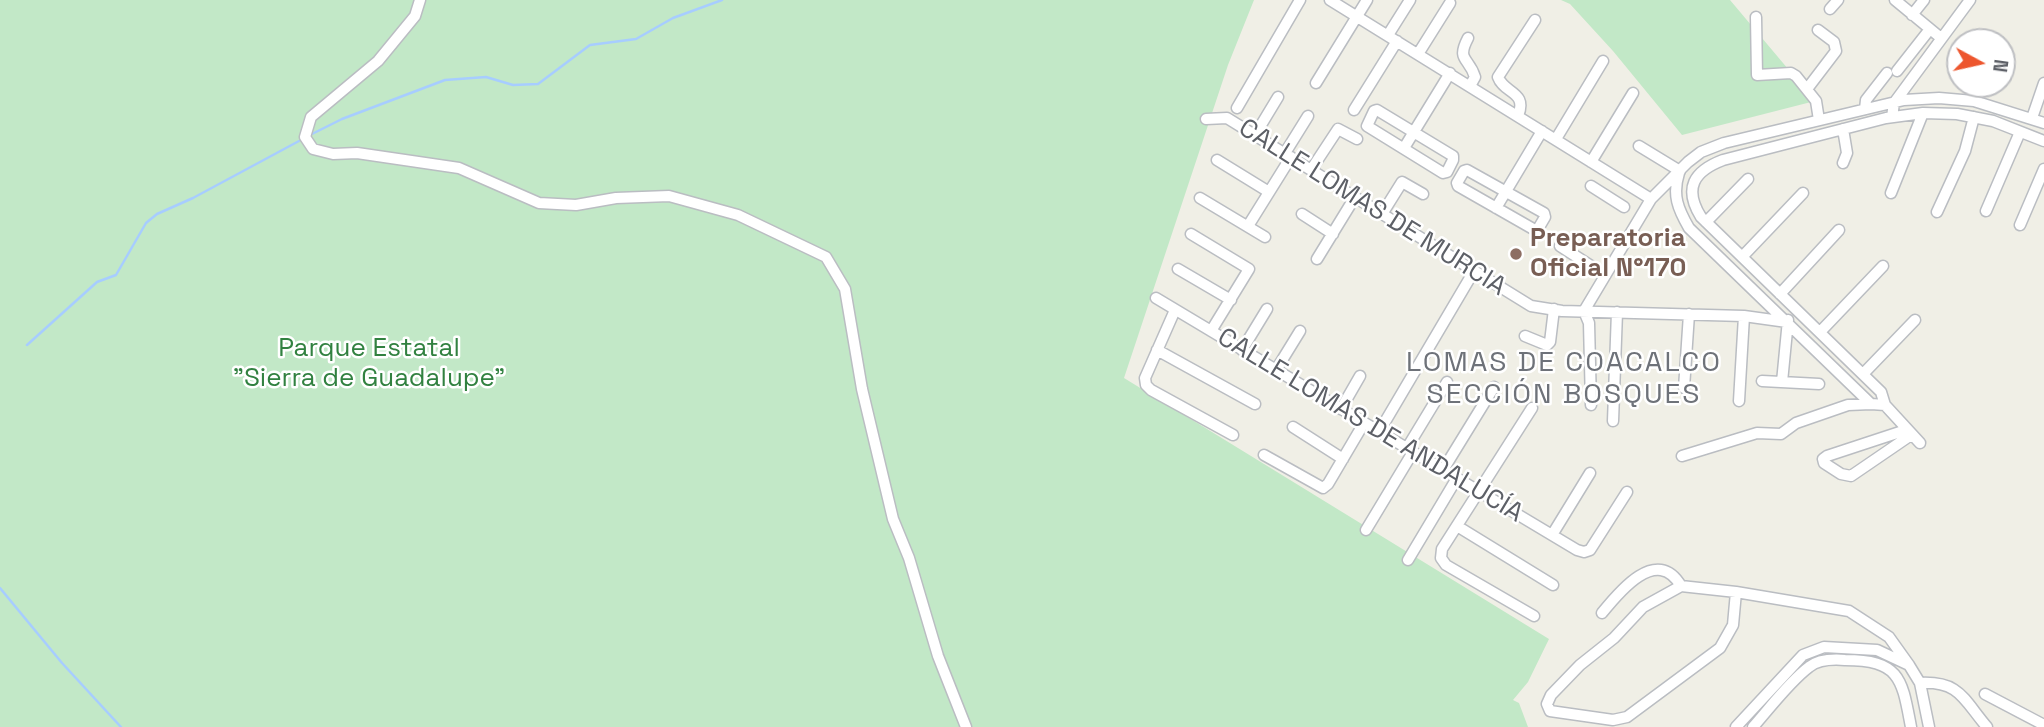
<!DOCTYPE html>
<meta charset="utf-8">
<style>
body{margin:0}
#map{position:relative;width:2044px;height:727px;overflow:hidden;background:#f0efe6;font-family:"Space Grotesk",sans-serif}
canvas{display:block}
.north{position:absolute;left:1946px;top:28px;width:70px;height:70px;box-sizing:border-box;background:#fff;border:2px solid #bebfc2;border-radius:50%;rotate:98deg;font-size:19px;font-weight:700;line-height:28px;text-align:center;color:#5d6067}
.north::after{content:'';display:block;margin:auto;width:24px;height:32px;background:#ed562e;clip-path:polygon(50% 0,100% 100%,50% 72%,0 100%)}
</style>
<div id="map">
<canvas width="2044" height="727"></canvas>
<div class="north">N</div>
</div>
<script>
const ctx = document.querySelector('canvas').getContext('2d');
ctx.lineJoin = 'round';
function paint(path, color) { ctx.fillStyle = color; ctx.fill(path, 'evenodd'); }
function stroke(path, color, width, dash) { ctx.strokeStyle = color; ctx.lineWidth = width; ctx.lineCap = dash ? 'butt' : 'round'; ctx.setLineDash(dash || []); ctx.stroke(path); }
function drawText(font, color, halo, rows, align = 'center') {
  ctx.font = font + ' "Space Grotesk",sans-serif'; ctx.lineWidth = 5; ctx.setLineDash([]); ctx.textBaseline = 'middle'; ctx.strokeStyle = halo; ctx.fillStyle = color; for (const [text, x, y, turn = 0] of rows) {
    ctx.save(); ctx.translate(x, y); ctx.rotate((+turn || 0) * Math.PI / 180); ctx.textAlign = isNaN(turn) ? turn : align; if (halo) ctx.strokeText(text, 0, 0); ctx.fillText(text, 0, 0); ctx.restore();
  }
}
paint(new Path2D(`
 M0,0H1254L1228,65L1124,378L1549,639L1528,682L1513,700L1519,703L1528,727H0Z
 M1561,0H1730L1815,101L1682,135L1613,51L1570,4Z`), '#c2e8c7');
stroke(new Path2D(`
 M312,134L342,119L445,80L486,77L513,85L538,84L590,45L636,39L673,18L722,0
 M27,345L97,282L116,275L146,223L157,214L193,198L299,141
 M0,588L62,663L121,727`), '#a7cdff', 2.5);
const minor = new Path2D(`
 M420,0L415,16L378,61L311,117L305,137L313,149L333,154L357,153L459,168L539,203L576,205L616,198L669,196L738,215L826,257L845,289L862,389L893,519L909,558L938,656L966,727
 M1330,0L1651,199
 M1895,0L1941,38
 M1830,9L1838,0
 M1912,15L1924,0
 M1756,17L1757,75L1791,73L1796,76L1816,101L1819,120
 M1388,35L1410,0
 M1468,38C1456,61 1469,57 1475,77L1470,86
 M1418,54L1450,3
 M1897,71L1930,29
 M1316,83L1367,0
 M1807,89L1836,51L1834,42L1818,30
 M1237,108L1300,0
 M1865,109L1866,100L1887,73
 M1354,110L1397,41
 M1377,110L1453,156V160L1447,172L1443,173L1367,126L1374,111Z
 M1518,116C1528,91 1504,94 1498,77L1535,20
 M1892,117L1894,103L1970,0
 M2032,118L2044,83
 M1206,119L1227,118L1531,306L1562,311L1744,316L1787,322
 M1255,135L1278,97
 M1556,139L1603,61
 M1639,146L1680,171
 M1404,148L1450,73
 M1285,153L1308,116
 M1217,160L1269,192
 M1591,162L1633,93
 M1843,163L1847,153L1843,129
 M1311,170L1338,129L1357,139
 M1467,170L1544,213L1545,217L1538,229L1535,230L1458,186L1457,183L1464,171Z
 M1679,173C1672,195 1678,209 1689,228L1871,404L1885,405
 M1591,186L1624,207
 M1891,193L1923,113
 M1200,198L1265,237
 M1496,208L1542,131
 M1986,211L2020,132
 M1937,212L1965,151L1974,117
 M1302,214L1333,234
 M1382,214L1402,182L1423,194
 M1706,222L1748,179
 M2020,225L2044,169
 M1248,226L1291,157
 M1191,234L1249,269L1211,331
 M1560,246L1605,275
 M1742,257L1803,193
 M1317,259L1355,197
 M1178,269L1231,300
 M1780,294L1839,230
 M1156,298L1577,550L1584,552L1590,550L1627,492
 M1175,310L1145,378L1146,385L1151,390L1233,435
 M1820,332L1883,266
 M1525,336L1547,345L1550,342L1554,309
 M1157,350L1255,404
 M1242,350L1267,309
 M1276,370L1300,331
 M1863,374L1915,320
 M1762,381L1819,384
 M1782,382L1788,320
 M1684,388L1689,314
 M1739,401L1744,316
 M1591,405L1589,323L1584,311L1651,199L1688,162L1701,152L1724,143L1904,100L1939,98L1974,101L2044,123
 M1532,408L1442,549L1441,558L1446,565L1534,616
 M1341,409L1360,376
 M1613,421L1617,312
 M1293,427L1343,459
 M1906,430L1827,456L1823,459L1824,463L1841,474L1851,476L1911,435
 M1379,432L1474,271
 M1920,443L1885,405L1881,392L1701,217C1683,188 1694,171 1723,160L1886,118L1923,113L1957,114L1993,121L2044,141
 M1407,448L1447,382
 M1264,455L1323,488L1328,484L1364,423
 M1682,456L1757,433L1781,434L1796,423L1848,405L1871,404
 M1443,470L1494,387
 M1457,526L1553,585
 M1366,530L1413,452
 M1552,535L1590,473
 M1408,560L1457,478
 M1736,592L1733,625L1720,648L1627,717L1613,720L1550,711L1547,704L1551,695L1580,665L1614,638L1643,607L1681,586L1736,592L1849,611L1889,637L1909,665
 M1602,613C1619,592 1657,545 1681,586
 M1920,683C1960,681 1963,699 1987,727
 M1985,694L2044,725
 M1736,727L1803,655L1824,647L1877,650L1909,665L1920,683L1929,727
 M1753,727C1770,708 1789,682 1809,667C1819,659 1833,659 1845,660C1901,660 1902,680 1911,727`);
stroke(minor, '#babdc2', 13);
stroke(minor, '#fff', 10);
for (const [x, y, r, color] of [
 [1516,254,7,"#8d6e63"]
]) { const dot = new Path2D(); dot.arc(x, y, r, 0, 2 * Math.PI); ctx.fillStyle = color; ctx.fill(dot); stroke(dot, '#fff', 2.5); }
drawText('26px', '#5d6067', '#fff', [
 ["CALLE LOMAS DE MURCIA",1372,208,32],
 ["CALLE LOMAS DE ANDALUCÍA",1370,426,31]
]);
drawText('bold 26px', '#785e54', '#fff', [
 ["Preparatoria",1530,239],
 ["Oficial N°170",1530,269]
], 'left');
drawText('26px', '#318140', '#fff', [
 ["Parque Estatal",369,349],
 ["\"Sierra de Guadalupe\"",369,379]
]);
ctx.letterSpacing = '2px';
drawText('28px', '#6e7279', '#fff', [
 ["LOMAS DE COACALCO",1564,363],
 ["SECCIÓN BOSQUES",1564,395]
]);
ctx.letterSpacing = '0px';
</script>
